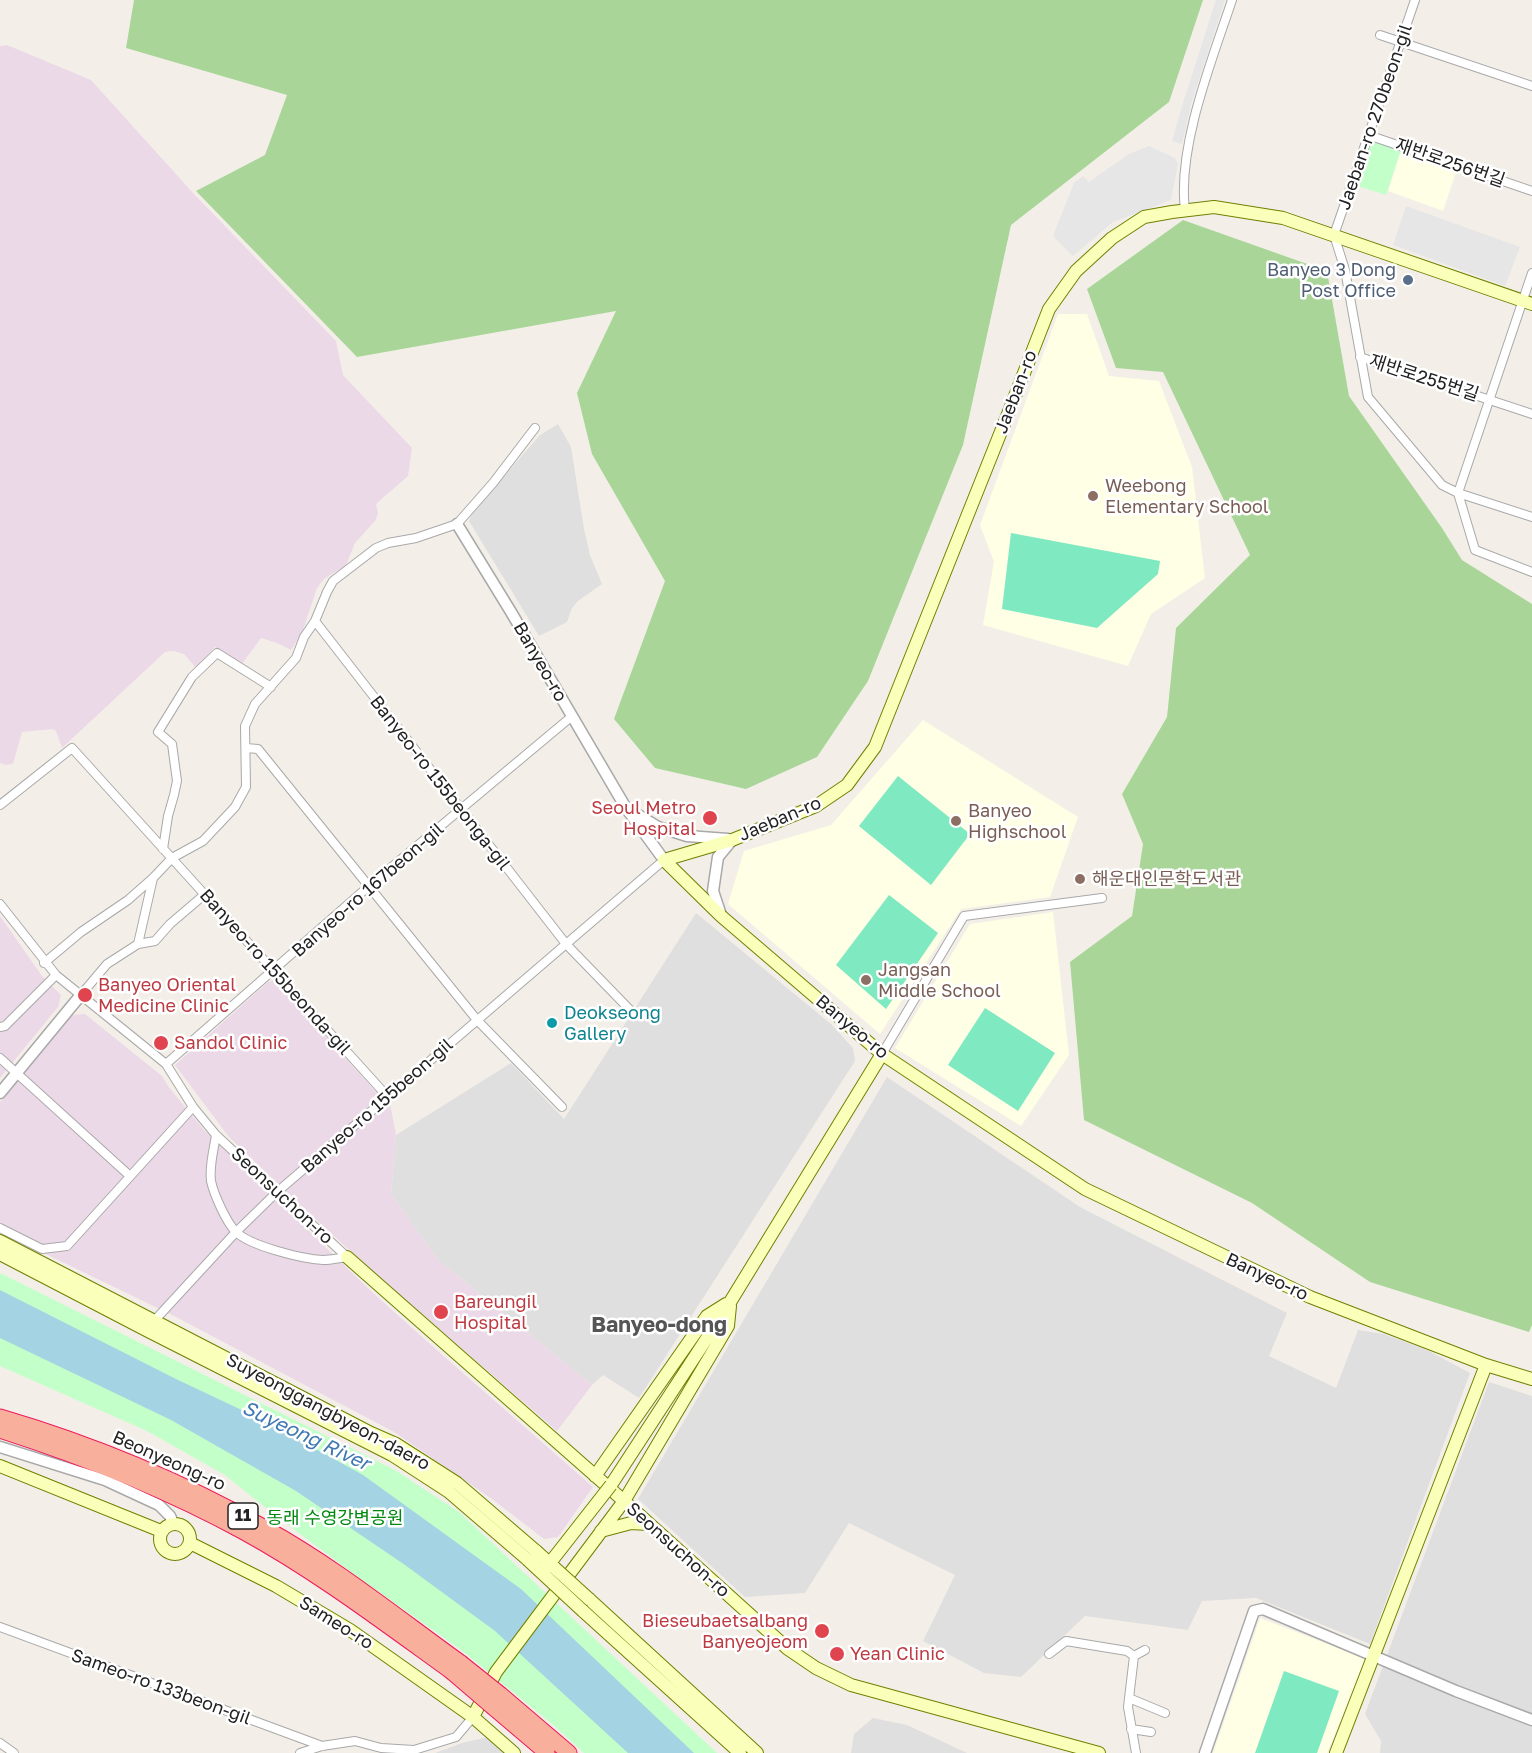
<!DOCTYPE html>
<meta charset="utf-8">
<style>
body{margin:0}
canvas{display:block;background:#f3efe8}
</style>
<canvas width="1532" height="1753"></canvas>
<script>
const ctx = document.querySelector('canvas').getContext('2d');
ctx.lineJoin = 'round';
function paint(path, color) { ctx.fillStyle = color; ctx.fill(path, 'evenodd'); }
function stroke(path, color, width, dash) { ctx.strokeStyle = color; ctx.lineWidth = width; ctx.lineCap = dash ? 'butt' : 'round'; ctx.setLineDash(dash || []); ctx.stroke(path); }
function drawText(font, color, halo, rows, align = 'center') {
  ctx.font = font + ' "Golos Text","Noto Sans KR",sans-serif'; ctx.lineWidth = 5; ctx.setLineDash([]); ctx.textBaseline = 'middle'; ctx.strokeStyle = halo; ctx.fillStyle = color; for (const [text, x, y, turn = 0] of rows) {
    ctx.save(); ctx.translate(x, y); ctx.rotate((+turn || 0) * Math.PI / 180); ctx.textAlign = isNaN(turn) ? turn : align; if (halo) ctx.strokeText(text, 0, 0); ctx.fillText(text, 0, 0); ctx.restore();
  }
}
paint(new Path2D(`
 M558,424L571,447L584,529L590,555L602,584L578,601L572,608L567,622L539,636L469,521L472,513L540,435Z
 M696,913L831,1024L853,1048L855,1061L639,1398L603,1375L592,1385L438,1260L391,1194L396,1135L511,1063L564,1119Z
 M887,1077L1080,1207L1287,1313L1269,1356L1336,1388L1358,1330L1384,1334L1429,1351L1470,1373L1370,1644L1256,1598L1202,1601L1188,1630L1085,1616L1021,1677L984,1673L923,1641L955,1575L849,1523L805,1593L745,1597L638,1499Z
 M1489,1382L1532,1396V1753H1380L1381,1741L1365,1714Z
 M873,1718L907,1725L967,1753H851L854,1734Z
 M488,1737L506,1753H435L462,1743Z`), '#e0dfdf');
paint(new Path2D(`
 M7,45L91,80L194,194L336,341L343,375L412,448L408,476L376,504L378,514L375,521L355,543L346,565L324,579L317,588L302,633L291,650L277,643L261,638L242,664L215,647L196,668L184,654L174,651L165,652L62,748L56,731L53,729L22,732L13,764L6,765L0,763V46Z
 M0,916L42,976L61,995L58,1007L0,1078Z
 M277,979L303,1011L375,1091L390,1103L396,1135L391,1194L438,1260L592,1385L557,1431L362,1262L294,1199L229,1137L175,1065L268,982Z
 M85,1014L162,1076L168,1086L204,1130L373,1293L439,1352L593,1487L558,1537L544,1539L492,1499L394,1432L174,1316L0,1232V1102L72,1015Z`), '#ecd9e8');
paint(new Path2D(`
 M1400,153L1456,172L1443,211L1388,191Z
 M1058,314H1087L1109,376L1159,381L1192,467L1205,578L1151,614L1128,666L983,625L994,562L980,525Z
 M923,720L1078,817L1050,897L961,909L880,1034L728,904L744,851L831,825Z
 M1053,912L1069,1055L1021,1126L895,1048L970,924Z
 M1260,1618L1366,1659L1327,1753H1213Z`), '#feffe4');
paint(new Path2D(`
 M134,0H1203L1169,102L1011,225L963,445L868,681L817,757L746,789L655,768L614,719L665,581L592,454L577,393L616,311L357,357L196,191L265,155L287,95L126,48Z
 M1183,220L1327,271L1349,396L1442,528L1462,560L1532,604V1325L1529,1332L1370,1282L1252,1203L1084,1120L1070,962L1132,916L1143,844L1122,794L1167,717L1176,628L1250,555L1163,372L1116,368L1087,289Z`), '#a9d698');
paint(new Path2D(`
 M1368,135L1402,147L1386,195L1351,184Z
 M0,1273L395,1470L459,1512L717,1753H584L552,1724L461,1650L355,1575L276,1516L225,1475L147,1431L0,1366Z`), '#c2ffc9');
paint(new Path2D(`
 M1011,533L1160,561L1158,574L1097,628L1002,609Z
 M898,776L970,834L931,885L859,826Z
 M889,895L938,933L886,1009L836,965Z
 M985,1008L1055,1053L1018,1111L948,1065Z
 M1284,1671L1339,1691L1317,1753H1255Z`), '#7fe9c2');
paint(new Path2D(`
 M1216,0H1225L1191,104L1182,144L1172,141L1183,103Z
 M1149,146L1175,158L1178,164L1171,200L1113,222L1073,256L1053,236L1074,183L1083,176L1089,182L1129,154Z
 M1406,206L1520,247L1505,286L1393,245Z`), '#e6e6e6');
paint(new Path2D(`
 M0,1290L176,1379L265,1421L363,1475L521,1589L694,1753H628L495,1631L405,1565L296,1491L171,1420L0,1338Z`), '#a4d4e4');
const minor = new Path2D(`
 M1415,0L1334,235L1345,270L1368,397L1442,485L1458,493L1532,517
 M1380,35L1532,86
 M1368,135L1532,191
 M1185,210C1177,147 1212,60 1232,0
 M1360,357L1532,414
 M1458,493L1532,273
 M1458,493L1475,550L1532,572
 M315,621L566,944L633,1013
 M246,748L258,749L477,1020L562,1107
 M0,805L72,748L387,1096
 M163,849L168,816L174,795L177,781L172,744L158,732L192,677L217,653L271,687
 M0,904L56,975L166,1064L193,1107L216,1135L347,1257
 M138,944L153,878
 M44,963L81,932L128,900L153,878L172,858L203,841L235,807L246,787L245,726L255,704L296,658L304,637L315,621L327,592L333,581L376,548L388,543L416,538L457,524L493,483L535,428
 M80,996L107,964L138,944L155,941L170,924L204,895
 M0,1027L5,1026L56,975
 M882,1054L964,916L1102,898
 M0,1058L130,1176
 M166,1064L369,886L571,717
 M216,1135C214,1149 209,1166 211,1181C214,1195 226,1221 235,1231C249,1246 303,1259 323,1260C331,1260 339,1258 347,1257
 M0,1228L42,1249L67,1246L193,1107
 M154,1321L236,1232L277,1192L664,860
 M0,1627L322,1746
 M1049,1654L1066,1641L1127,1651L1134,1656
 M1129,1698L1165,1713
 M1131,1729L1151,1732
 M0,1743L14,1753
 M300,1753L322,1746L355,1741L381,1748L414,1750L456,1737L473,1717
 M1136,1753L1128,1707L1134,1656L1145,1650`);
const tertiary = new Path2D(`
 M457,524L511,612L626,808L664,860
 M630,810L658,827L687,836L728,839
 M721,915L713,891L718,857L732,840
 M0,1093L80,996
 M0,1447L105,1480L159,1505L170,1516L173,1523
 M1205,1753L1254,1611L1263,1609L1456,1691L1532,1720`);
const secondary = new Path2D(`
 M1532,304L1283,218L1214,207L1172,212L1144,217L1112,238L1076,271L1049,309L1010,409L875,747L847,785L816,806L732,840L664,860L721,916L882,1054L1085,1189L1310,1297L1486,1365L1532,1379
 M0,1241L371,1433L396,1444L457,1483L536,1551
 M0,1254L148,1331L392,1455L449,1492L528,1560
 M347,1257L624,1501L788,1649L816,1668L851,1685L1099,1753
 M0,1466L161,1531
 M595,1476L707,1316L726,1304
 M611,1485L724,1312L882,1054
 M160 1539a15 15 0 1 1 30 0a15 15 0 1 1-30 0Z
 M601,1531L631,1523L648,1524
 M190,1543L276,1586L350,1630L473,1717L514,1753
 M589,1599L757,1753
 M583,1611L740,1753
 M473,1717L496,1672L624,1501L728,1326L730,1306
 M1336,1753L1486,1365`);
const trunk = new Path2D(`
 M0,1417C92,1444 181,1481 265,1528C334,1566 397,1617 461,1663
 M0,1430C84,1457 166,1489 244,1532C317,1572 384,1623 452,1672
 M501,1695L569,1753
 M494,1708L547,1753`);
stroke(minor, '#a9a9a9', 10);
stroke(tertiary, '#a9a9a9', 13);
stroke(secondary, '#708100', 14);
stroke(trunk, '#ee185c', 17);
stroke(minor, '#fff', 8);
stroke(tertiary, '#fff', 10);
stroke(secondary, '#faffb9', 12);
stroke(trunk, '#f8b09d', 15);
const secondaryBridge = new Path2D(`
 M536,1551L589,1599
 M528,1560L583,1611
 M542,1573L611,1485`);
const trunkBridge = new Path2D(`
 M461,1663L501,1695
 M452,1672L494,1708`);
stroke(secondaryBridge, '#708100', 14, []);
stroke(trunkBridge, '#ee185c', 17, []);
stroke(secondaryBridge, '#faffb9', 12);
stroke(trunkBridge, '#f8b09d', 15);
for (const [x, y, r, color] of [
 [1408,280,6,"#5c6f8a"],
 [1093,496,6,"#8d6e63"],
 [710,818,8,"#e0444e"],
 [956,821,6,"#8d6e63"],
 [1080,879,6,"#8d6e63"],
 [866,980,6,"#8d6e63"],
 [85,995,8,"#e0444e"],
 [552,1023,6,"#0f9aa8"],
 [161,1043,8,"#e0444e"],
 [441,1312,8,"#e0444e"],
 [822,1631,8,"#e0444e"],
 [837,1654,8,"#e0444e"]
]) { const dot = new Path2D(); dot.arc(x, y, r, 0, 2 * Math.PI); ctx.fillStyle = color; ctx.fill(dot); stroke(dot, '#fff', 2); }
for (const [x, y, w] of [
 [243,1516,30]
]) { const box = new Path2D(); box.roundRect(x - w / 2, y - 13, w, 26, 4.5); ctx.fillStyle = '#fff'; ctx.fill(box); stroke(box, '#222', 1.5); }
drawText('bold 16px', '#222', null, [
 ["11",243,1516]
]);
drawText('18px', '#222', '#fff', [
 ["Jaeban-ro 270beon-gil",1375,117,-71],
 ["재반로256번길",1450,163,19],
 ["재반로255번길",1424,378,18],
 ["Jaeban-ro",1016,392,-69],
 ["Banyeo-ro",540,662,60],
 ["Banyeo-ro 155beonga-gil",440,783,52],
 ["Jaeban-ro",780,819,-23],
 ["Banyeo-ro 167beon-gil",368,890,-41],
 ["Banyeo-ro 155beonda-gil",275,972,48],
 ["Banyeo-ro",852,1027,40],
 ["Banyeo-ro 155beon-gil",377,1106,-41],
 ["Seonsuchon-ro",282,1196,43],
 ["Banyeo-ro",1267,1277,25],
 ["Suyeonggangbyeon-daero",328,1412,28],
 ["Beonyeong-ro",169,1461,24],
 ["Seonsuchon-ro",678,1550,42],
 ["Sameo-ro",336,1623,32],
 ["Sameo-ro 133beon-gil",161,1687,20]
]);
drawText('18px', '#4e5e75', '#fff', [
 ["Banyeo 3 Dong",1396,270],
 ["Post Office",1396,291]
], 'right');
drawText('18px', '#785e54', '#fff', [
 ["Weebong",1105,486],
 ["Elementary School",1105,507],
 ["Banyeo",968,811],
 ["Highschool",968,832],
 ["해운대인문학도서관",1092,879],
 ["Jangsan",878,970],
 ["Middle School",878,991]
], 'left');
drawText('18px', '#be3a42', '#fff', [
 ["Seoul Metro",696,808,"right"],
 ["Hospital",696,829,"right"],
 ["Banyeo Oriental",98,985],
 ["Medicine Clinic",98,1006],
 ["Sandol Clinic",174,1043],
 ["Bareungil",454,1302],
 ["Hospital",454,1323],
 ["Bieseubaetsalbang",808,1621,"right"],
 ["Banyeojeom",808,1642,"right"],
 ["Yean Clinic",850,1654]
], 'left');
drawText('18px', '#0d838f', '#fff', [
 ["Deokseong",564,1013],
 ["Gallery",564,1034]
], 'left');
drawText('18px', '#01890f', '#fff', [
 ["동래 수영강변공원",335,1518]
]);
drawText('italic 20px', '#4078b4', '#fff', [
 ["Suyeong River",306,1436,25]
]);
drawText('bold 21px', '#555', '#fff', [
 ["Banyeo-dong",659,1325]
]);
</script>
